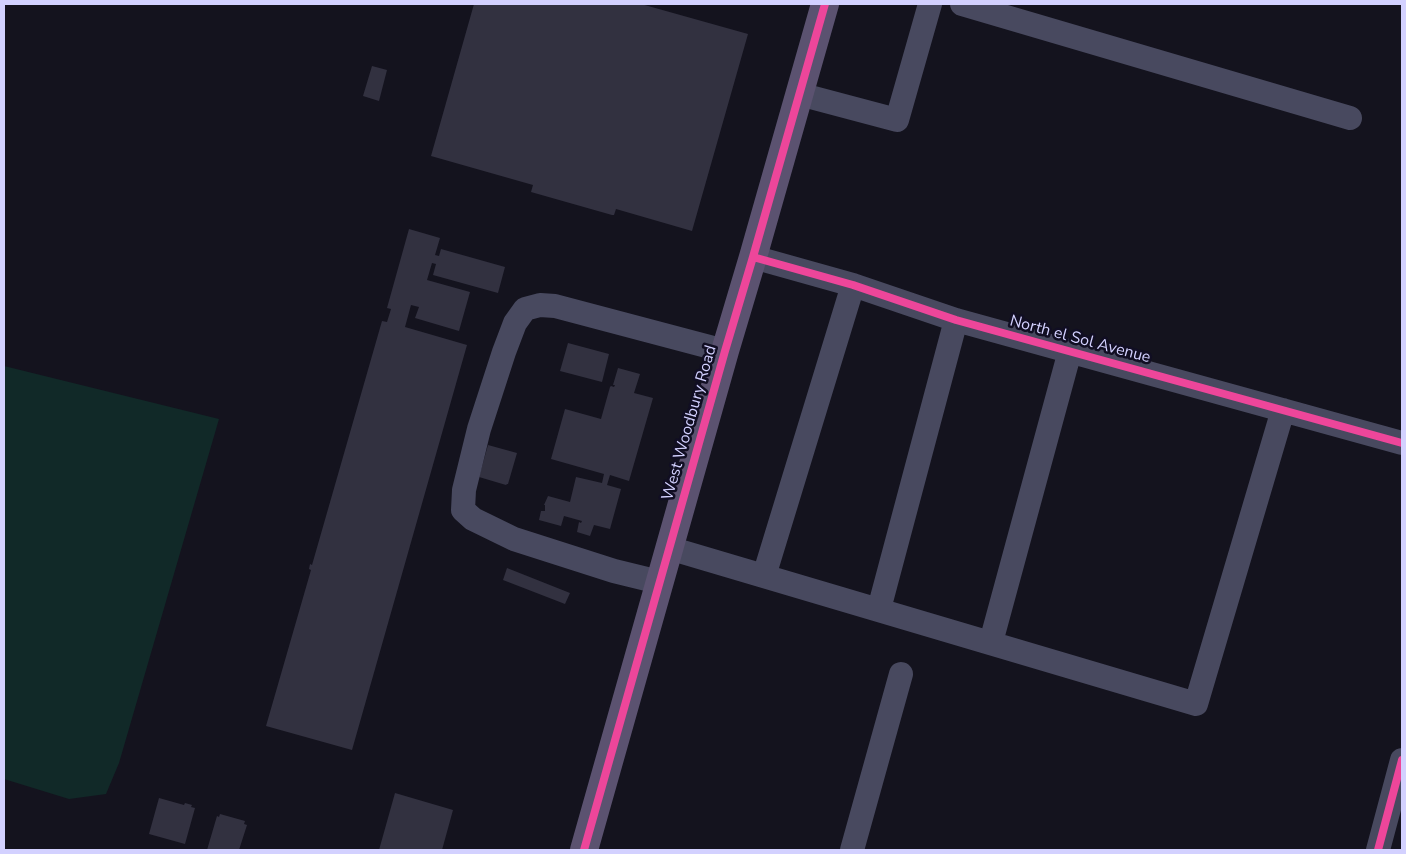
<!DOCTYPE html>
<style>
body{margin:0}
#map{position:relative;width:1406px;height:854px;overflow:hidden;background:#14131e;font-family:"Nunito Sans",sans-serif}
canvas{display:block}
.frame{position:absolute;inset:0;border:5px solid #d3d1ff;pointer-events:none}
</style>
<div id="map">
<canvas width="1406" height="854"></canvas>
<div class="frame"></div>
</div>
<script>
const ctx = document.querySelector('canvas').getContext('2d');
ctx.lineJoin = 'round';
function paint(path, color) { ctx.fillStyle = color; ctx.fill(path, 'evenodd'); }
function stroke(path, color, width, dash) { ctx.strokeStyle = color; ctx.lineWidth = width; ctx.lineCap = dash ? 'butt' : 'round'; ctx.setLineDash(dash || []); ctx.stroke(path); }
function drawText(font, color, halo, rows, align = 'center') {
  ctx.font = font + ' "Nunito Sans",sans-serif'; ctx.lineWidth = 5; ctx.setLineDash([]); ctx.textBaseline = 'middle'; ctx.strokeStyle = halo; ctx.fillStyle = color; for (const [text, x, y, turn = 0] of rows) {
    ctx.save(); ctx.translate(x, y); ctx.rotate((+turn || 0) * Math.PI / 180); ctx.textAlign = isNaN(turn) ? turn : align; if (halo) ctx.strokeText(text, 0, 0); ctx.fillText(text, 0, 0); ctx.restore();
  }
}
paint(new Path2D(`
 M4,366L219,419L119,763L106,794L69,799L4,779Z`), '#112928');
paint(new Path2D(`
 M474,4H641L748,34L692,231L616,209L614,215H612L531,192L533,185L431,156Z
 M372,66L387,70L379,101L363,96Z
 M409,229L440,238L435,255L439,256L441,249L505,267L498,293L433,275L436,264L432,263L427,280L470,292L459,331L415,318L419,307L411,305L405,327L467,345L352,750L266,726L311,570L309,569L310,564L312,565L382,321L387,322L391,309L387,308Z
 M568,343L609,354L602,382L560,371Z
 M618,368L640,374L634,393L653,398L629,481L610,475L607,485L621,489L610,529L594,525L590,536L577,532L579,522L581,523L582,521L564,516L561,526L539,520L541,511H545V505H544L548,496L570,502L576,477L602,483L604,474L551,459L565,409L601,419L610,387L611,386L614,387L615,385H613Z
 M488,445L517,453L508,484H507L506,485L479,477Z
 M507,568L570,593L565,604L503,580Z
 M395,793L453,810L442,850H379Z
 M159,798L184,805L185,803L192,805L191,807L195,808L185,844L149,834Z
 M220,814L245,821L244,824L247,825L239,850H207L217,816L219,817Z`), '#323140');
stroke(new Path2D(`
 M962,4L1350,118
 M799,94L897,120L930,4
 M753,257L853,285L956,320L1402,443
 M669,548L1196,704L1283,410
 M764,576L853,285
 M659,582L614,571L514,539L473,519L463,510L464,490L479,429L504,352L515,323L525,309L540,305L555,306L725,351
 M879,609L956,320
 M991,642L1070,351
 M852,850L901,674
 M1378,850L1402,760`), '#48495f', 24);
stroke(new Path2D(`
 M584,850L725,351L753,257L825,4`), '#5b5270', 28);
stroke(new Path2D(`
 M753,257L853,285L956,320L1402,443
 M584,850L725,351L753,257L825,4
 M1378,850L1402,760`), '#ed469a', 8);
drawText('16px', '#d3d1ff', '#110e23', [
 ["North el Sol Avenue",1080,340,15],
 ["West Woodbury Road",690,423,-74]
]);
</script>
